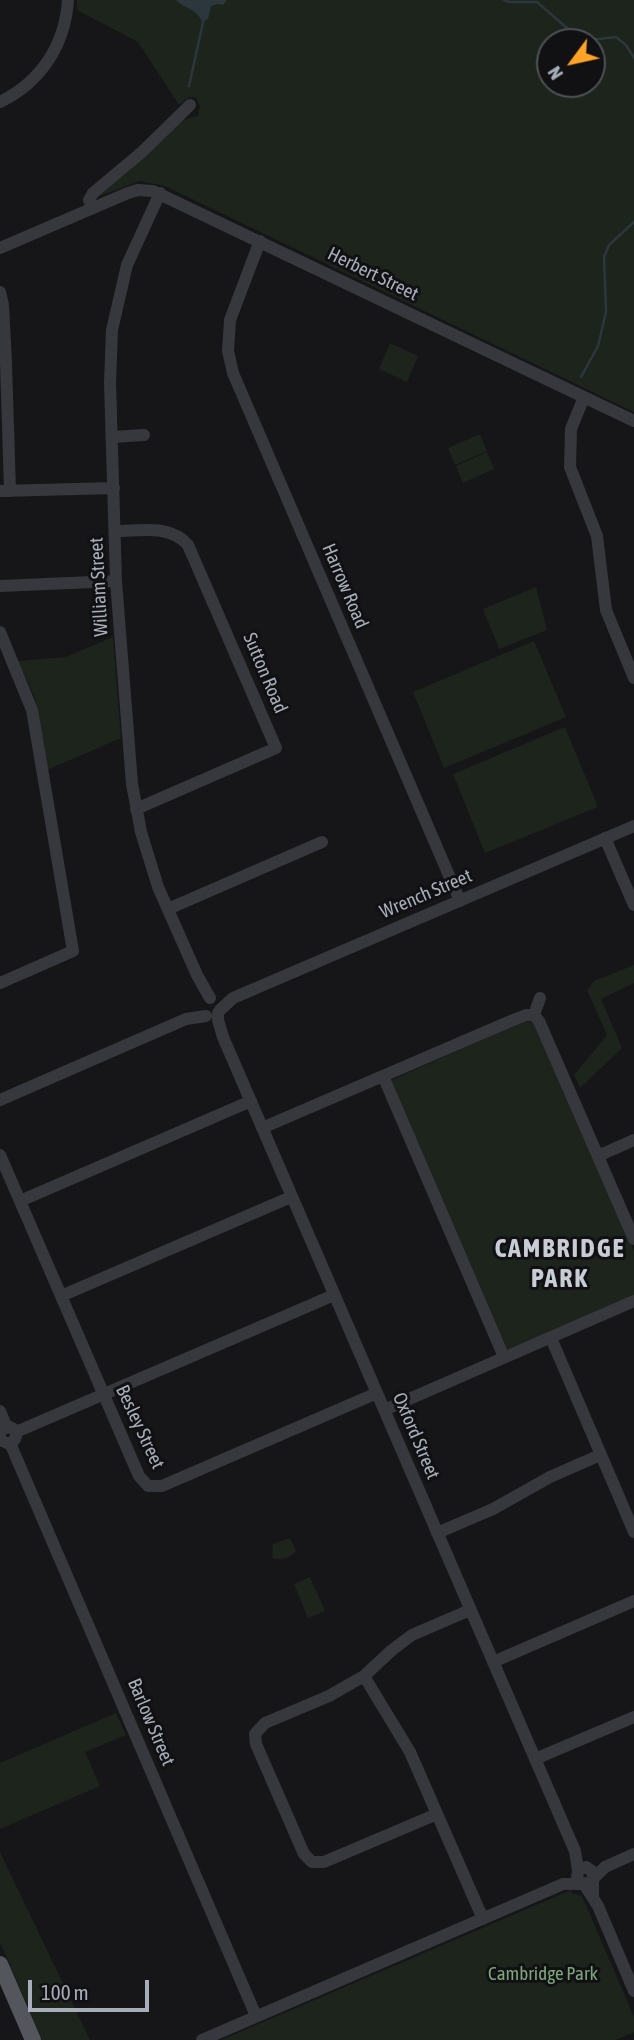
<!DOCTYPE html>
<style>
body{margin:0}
#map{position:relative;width:634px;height:2040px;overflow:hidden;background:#161618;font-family:"Asap Condensed",sans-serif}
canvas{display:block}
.north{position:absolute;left:536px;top:28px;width:70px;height:70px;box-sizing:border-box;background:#111113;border:2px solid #4d5055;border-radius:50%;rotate:237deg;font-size:19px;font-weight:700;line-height:28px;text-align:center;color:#a7aeb9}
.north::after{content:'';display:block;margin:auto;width:24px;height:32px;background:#ffa328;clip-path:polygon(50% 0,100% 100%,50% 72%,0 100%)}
.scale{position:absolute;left:28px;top:1980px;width:121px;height:32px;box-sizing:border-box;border:4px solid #a7aeb9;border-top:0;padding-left:9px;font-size:21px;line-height:24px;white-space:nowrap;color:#a7aeb9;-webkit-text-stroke:5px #111113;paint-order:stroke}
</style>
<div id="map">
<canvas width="634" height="2040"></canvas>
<div class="north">N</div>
<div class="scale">100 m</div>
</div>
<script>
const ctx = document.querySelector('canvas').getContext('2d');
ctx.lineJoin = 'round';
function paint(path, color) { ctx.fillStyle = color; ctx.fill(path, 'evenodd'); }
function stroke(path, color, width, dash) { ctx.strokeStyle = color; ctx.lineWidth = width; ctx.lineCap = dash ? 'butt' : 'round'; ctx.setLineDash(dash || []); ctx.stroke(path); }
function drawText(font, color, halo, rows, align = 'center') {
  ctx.font = font + ' "Asap Condensed",sans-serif'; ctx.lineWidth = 6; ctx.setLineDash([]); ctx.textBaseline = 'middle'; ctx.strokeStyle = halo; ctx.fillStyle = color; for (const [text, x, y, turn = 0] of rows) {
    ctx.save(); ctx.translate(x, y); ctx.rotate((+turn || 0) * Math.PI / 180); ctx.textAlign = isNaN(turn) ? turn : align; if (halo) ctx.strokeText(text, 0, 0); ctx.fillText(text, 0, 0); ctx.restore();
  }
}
paint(new Path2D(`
 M77,0H634V412L165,186L140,181L97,197L182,120L198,116L200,106L196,98L189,97L179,105L138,42L77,10ZM550,42H592V84H550Z
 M390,343L418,356L407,382L379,369Z
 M480,434L487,451L455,465L448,448Z
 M487,452L494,469L463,483L456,466Z
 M536,587L547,630L499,649L483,609Z
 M113,637L121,738L47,770L35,698L18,661L66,657Z
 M534,641L566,717L444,768L413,692Z
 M565,727L598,807L485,853L453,774Z
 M634,965V983L601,999L622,1048L580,1088L574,1075L607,1035L587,990L594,981Z
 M524,1021L532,1022L538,1028L634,1251V1297L510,1349L507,1348L392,1085V1080Z
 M290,1538L296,1551C289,1559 282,1560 272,1558L273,1544Z
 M310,1577L325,1611L308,1618L294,1584Z
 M116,1713L126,1735L85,1752L100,1786L0,1829V1763Z
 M0,1852L90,2040H42L0,1942Z
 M571,1890L572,1893L582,1896L634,2017V2032L616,2040H221Z`), '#1c241c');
paint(new Path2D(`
 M176,0H227L223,5L217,4L211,6L208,19L202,22C198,9 185,9 176,0Z`), '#2b373d');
stroke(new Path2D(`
 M504,0L510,2H537L582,41L616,37L626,45L634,58
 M189,86L204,18
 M581,377L598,346L606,312L604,257L609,245L634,222`), '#2b373d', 2.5);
stroke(new Path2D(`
 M0,102C41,82 65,45 68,0
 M160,193L127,265L112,330L110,383L116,581L132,784L141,832L158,887L197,975L210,998
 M92,208L89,200L93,193L142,152L190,105
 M260,241L230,320L228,351L233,373L460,901
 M0,248L128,193L138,190L153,191L634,421
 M0,292L3,305L6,362L10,491
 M584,397L571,429L570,467L597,536L606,610L634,678
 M112,437L144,435
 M0,491L114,488
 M115,531C140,531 170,524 188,545L276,748L136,809
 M0,586L116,581
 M0,632L32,710L73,951L0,983
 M605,838L634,905
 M168,909L322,842
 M220,1010L233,998L634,826
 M218,1013V1020L223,1037L575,1851L578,1870
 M534,1015L539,1021L634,1239
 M534,1015L540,998
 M383,1076L504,1357
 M0,1100L186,1019L206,1016
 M262,1128L513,1020L526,1015H534
 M0,1155L139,1476L148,1486H162L377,1393
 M598,1156L634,1140
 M20,1201L251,1101
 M61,1296L291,1197
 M551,1338L634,1532
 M384,1410L634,1301
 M0,1411L7,1428
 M0 1435a8 8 0 1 1 16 0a8 8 0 1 1-16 0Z
 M16,1432L334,1295
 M10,1443L256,2016
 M437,1533L493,1509L550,1477L600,1455
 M493,1662L634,1601
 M364,1676L410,1752L483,1919
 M535,1759L634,1717
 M437,1814L324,1862H312L304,1854L256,1744L255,1734L265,1723L329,1696L364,1676L392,1650L412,1635L470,1610
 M594,1878L605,1867L634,1854
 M593,1880L586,1884L580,1882L577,1878L578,1870L586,1867L593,1872V1895
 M584,1884L598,1906L634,1991
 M202,2040L563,1884H582`), '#37383e', 12);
stroke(new Path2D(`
 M0,1964L33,2040`), '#53565d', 16);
drawText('19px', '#a7aeb9', '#111113', [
 ["Herbert Street",373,274,26],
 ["Harrow Road",345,586,67],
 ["William Street",99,587,-93],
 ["Sutton Road",265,673,67],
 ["Wrench Street",426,894,-23],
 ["Besley Street",140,1427,65],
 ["Oxford Street",416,1436,67],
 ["Barlow Street",151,1722,67]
]);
drawText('19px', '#7ea67d', '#111113', [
 ["Cambridge Park",543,1974]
]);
ctx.letterSpacing = '2px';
drawText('bold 26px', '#c8cdd5', '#111113', [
 ["CAMBRIDGE",560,1249],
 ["PARK",560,1279]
]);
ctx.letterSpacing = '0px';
</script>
